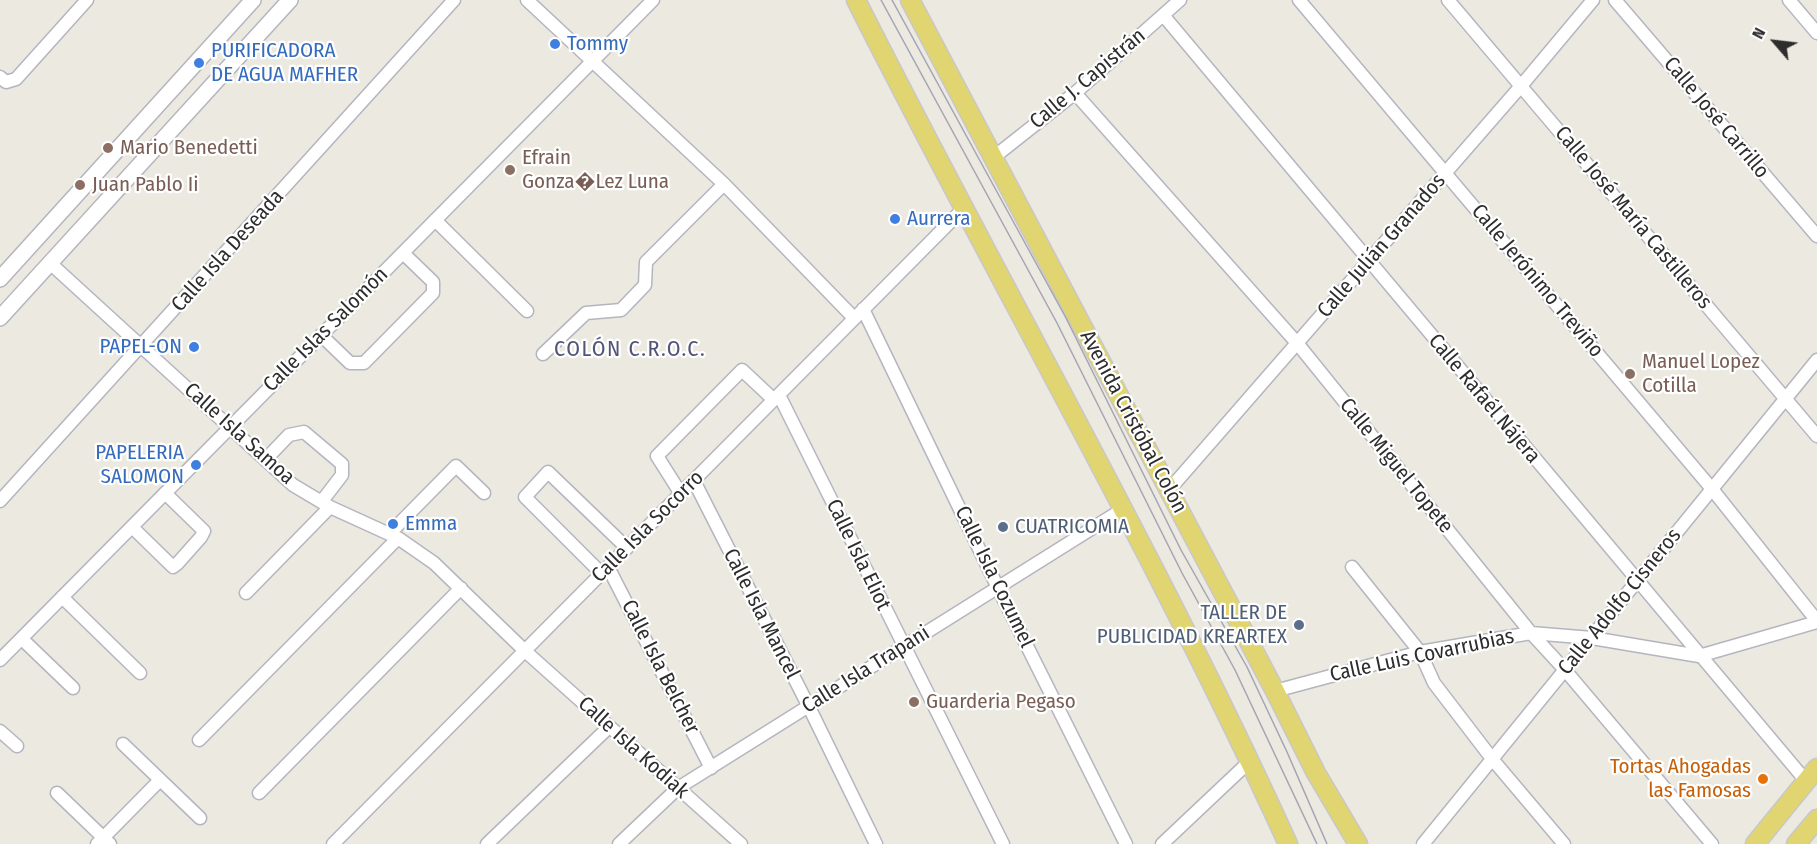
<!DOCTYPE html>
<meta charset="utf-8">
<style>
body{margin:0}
#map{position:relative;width:1817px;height:844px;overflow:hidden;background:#ece9e1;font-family:"Fira Sans Condensed",sans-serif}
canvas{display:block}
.north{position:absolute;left:1745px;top:12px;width:60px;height:60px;-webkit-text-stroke:4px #fff;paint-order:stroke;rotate:298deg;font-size:16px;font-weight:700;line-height:24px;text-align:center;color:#2d2d2d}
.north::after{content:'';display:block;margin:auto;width:21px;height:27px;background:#2d2d2d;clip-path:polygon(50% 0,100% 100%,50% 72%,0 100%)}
</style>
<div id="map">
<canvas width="1817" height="844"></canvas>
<div class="north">N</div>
</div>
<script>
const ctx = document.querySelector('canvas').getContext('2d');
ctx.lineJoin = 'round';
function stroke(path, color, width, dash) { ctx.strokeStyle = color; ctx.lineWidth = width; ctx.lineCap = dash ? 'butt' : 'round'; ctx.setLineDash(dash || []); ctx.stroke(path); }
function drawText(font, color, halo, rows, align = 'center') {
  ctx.font = font + ' "Fira Sans Condensed",sans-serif'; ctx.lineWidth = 4.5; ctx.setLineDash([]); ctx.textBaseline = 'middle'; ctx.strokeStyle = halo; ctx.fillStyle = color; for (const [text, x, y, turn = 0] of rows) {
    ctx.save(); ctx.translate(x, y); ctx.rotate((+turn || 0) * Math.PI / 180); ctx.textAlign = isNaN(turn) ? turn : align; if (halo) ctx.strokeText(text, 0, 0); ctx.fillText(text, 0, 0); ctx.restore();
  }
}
const minor = new Path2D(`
 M527,0L724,184L854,318
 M1299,0L1712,489L1817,621
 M1448,0L1817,436
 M1615,0L1817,236
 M1789,0L1817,33
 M1163,15L1806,781
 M0,77L6,82L16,79L87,0
 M1075,93L1297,343L1531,633L1565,670L1712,844
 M994,157L1075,93L1180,0
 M435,220L527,311
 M50,263L293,485L330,507L398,538L434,563L525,651L741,844
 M863,309L998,588L1126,844
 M321,335L350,363H364L433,293V282L403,253
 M543,354L586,313L621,310L645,285L646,262L724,184
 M779,395L1003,844
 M266,459L289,435L304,432L342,464V475L322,501
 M694,481L809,707L876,844
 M1169,490L1521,86L1593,0
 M681,494L657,456L742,370L774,400
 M0,501L454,0
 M132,527L173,567L177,564L201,537L204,531L165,493
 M389,534L456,466L484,493
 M608,567L711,768
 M1352,567L1420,652L1434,683L1493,760L1564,844
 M602,574L525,497L548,472L627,548
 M246,593L330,507
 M62,597L140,673
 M22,639L73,688
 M0,660L653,0
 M1275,691L1420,652L1531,633L1592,638L1699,656L1817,622
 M0,731L17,746
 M199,740L398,538
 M123,744L200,818
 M57,793L110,844
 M259,793L461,588
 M97,844L160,780
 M333,844L963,209
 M487,844L609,727
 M619,844L678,788L1123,509
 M1162,844L1250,761
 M1423,844L1817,360`);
const tertiary = new Path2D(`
 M0,279L253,0
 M0,318L290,0`);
const primary = new Path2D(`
 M856,0C998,282 1157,556 1288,844
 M910,0L1275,691L1316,773L1358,844
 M1755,844L1817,768
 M1796,844L1817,819`);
stroke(minor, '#b4b5bf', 15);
stroke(tertiary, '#b4b5bf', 18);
stroke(primary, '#c8c8c8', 21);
stroke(minor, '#fff', 12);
stroke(tertiary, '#fff', 15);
stroke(primary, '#e1d571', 18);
stroke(new Path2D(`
 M881,0L1057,323L1182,573L1235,670L1317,844
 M892,0L1066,318L1181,550L1247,667L1287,752L1327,844`), '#a4a4b4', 1.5);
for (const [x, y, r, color] of [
 [555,44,6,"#3f7fe0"],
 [199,63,6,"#3f7fe0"],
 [108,148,6,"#8d6e63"],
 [510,170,6,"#8d6e63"],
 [80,185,6,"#8d6e63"],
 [895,219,6,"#3f7fe0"],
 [194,347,6,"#3f7fe0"],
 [1630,374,6,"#8d6e63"],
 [196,465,6,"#3f7fe0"],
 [393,524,6,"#3f7fe0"],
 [1003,527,6,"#5c6f8a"],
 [1299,625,6,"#5c6f8a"],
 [914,702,6,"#8d6e63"],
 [1763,779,6,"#e8710a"]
]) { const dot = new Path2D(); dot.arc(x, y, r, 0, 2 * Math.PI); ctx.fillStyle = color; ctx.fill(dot); stroke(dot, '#fff', 2); }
drawText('21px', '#366cbe', '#fff', [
 ["Tommy",567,44],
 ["PURIFICADORA",211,51],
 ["DE AGUA MAFHER",211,75],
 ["Aurrera",907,219],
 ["PAPEL-ON",182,347,"right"],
 ["PAPELERIA",184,453,"right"],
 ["SALOMON",184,477,"right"],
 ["Emma",405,524]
], 'left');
drawText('21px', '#2d2d2d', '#fff', [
 ["Calle J. Capistrán",1088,79,-40],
 ["Calle José Carrillo",1716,118,50],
 ["Calle José María Castilleros",1633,218,50],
 ["Calle Julián Granados",1382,246,-49],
 ["Calle Isla Deseada",228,251,-48],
 ["Calle Jerónimo Treviño",1537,281,50],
 ["Calle Islas Salomón",326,330,-45],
 ["Calle Rafaél Nájera",1484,399,50],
 ["Avenida Cristóbal Colón",1133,422,62],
 ["Calle Isla Samoa",239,434,42],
 ["Calle Miguel Topete",1396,466,51],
 ["Calle Isla Socorro",648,527,-45],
 ["Calle Isla Eliot",858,555,64],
 ["Calle Isla Cozumel",994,577,64],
 ["Calle Adolfo Cisneros",1620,602,-51],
 ["Calle Isla Mancel",761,614,63],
 ["Calle Luis Covarrubias",1422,656,-12],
 ["Calle Isla Belcher",660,667,63],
 ["Calle Isla Trapani",866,670,-32],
 ["Calle Isla Kodiak",633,748,42]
]);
drawText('21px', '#785e54', '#fff', [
 ["Mario Benedetti",120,148],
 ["Efrain",522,158],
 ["Gonza�Lez Luna",522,182],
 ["Juan Pablo Ii",92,185],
 ["Manuel Lopez",1642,362],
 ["Cotilla",1642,386],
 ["Guarderia Pegaso",926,702]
], 'left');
drawText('21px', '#4e5e75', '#fff', [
 ["CUATRICOMIA",1015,527],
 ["TALLER DE",1287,613,"right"],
 ["PUBLICIDAD KREARTEX",1287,637,"right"]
], 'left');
drawText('21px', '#c56008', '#fff', [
 ["Tortas Ahogadas",1751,767],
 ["las Famosas",1751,791]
], 'right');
ctx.letterSpacing = '1.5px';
drawText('22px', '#525479', '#fff', [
 ["COLÓN C.R.O.C.",630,350]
]);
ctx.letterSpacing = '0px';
</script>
